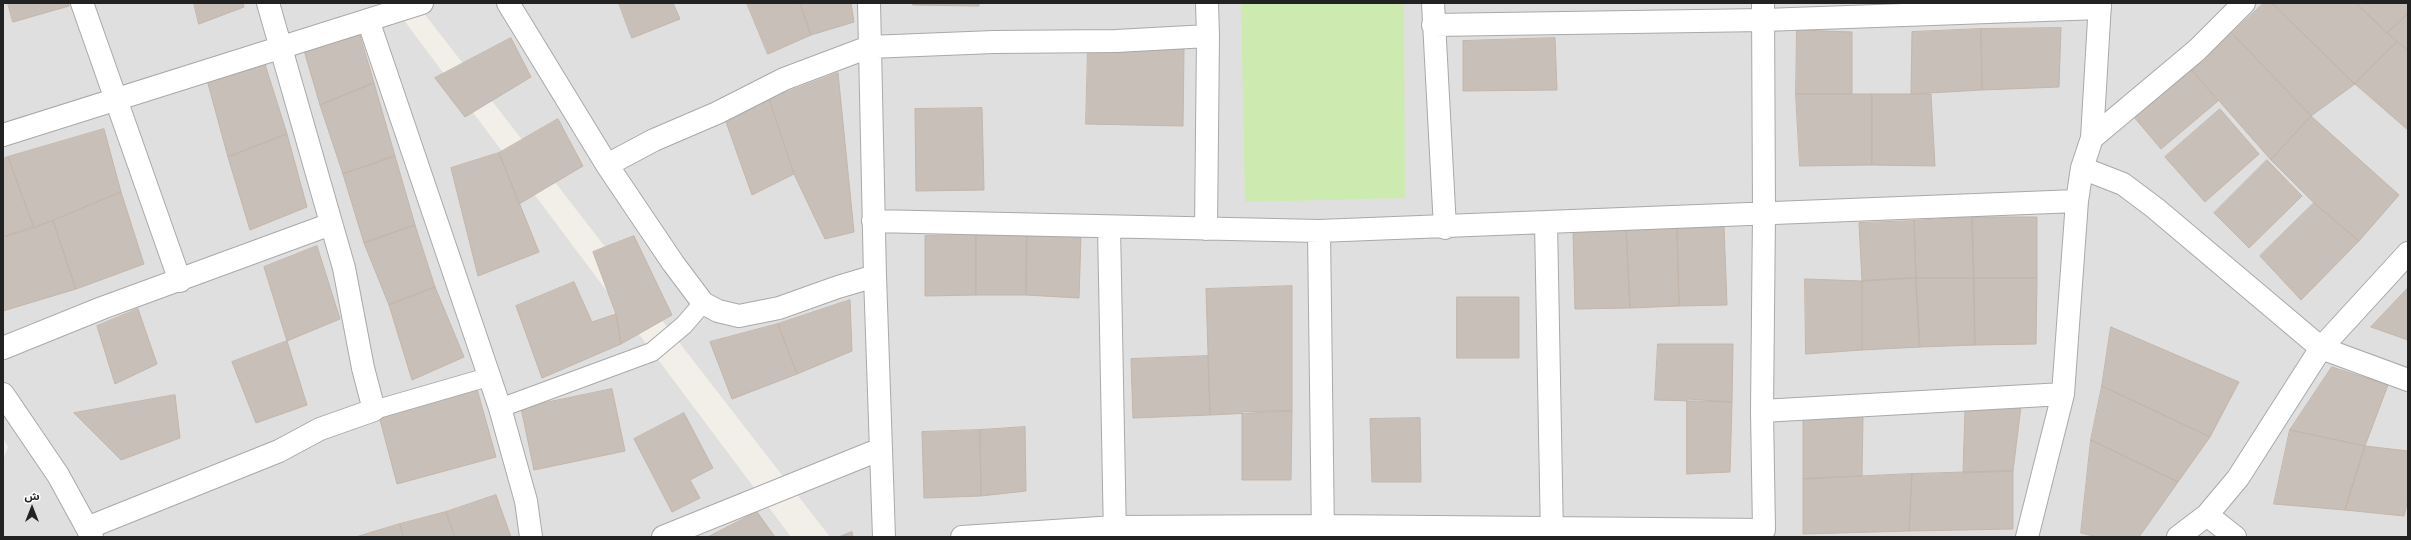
<!DOCTYPE html>
<meta charset="utf-8">
<style>
body{margin:0}
#map{position:relative;width:2411px;height:540px;overflow:hidden;background:#f2efe9;font-family:Commissioner,"Noto Sans Arabic",sans-serif}
canvas{display:block}
.frame{position:absolute;inset:0;border:4px solid #222;pointer-events:none}
.north{position:absolute;left:12px;top:488px;width:40px;height:40px;-webkit-text-stroke:3px #fff;paint-order:stroke;rotate:0deg;font-size:11px;font-weight:700;line-height:16px;text-align:center;color:#222}
.north::after{content:'';display:block;margin:auto;width:14px;height:18px;background:#222;clip-path:polygon(50% 0,100% 100%,50% 72%,0 100%)}
</style>
<div id="map">
<canvas width="2411" height="540"></canvas>
<div class="frame"></div>
<div class="north">ش</div>
</div>
<script>
const ctx = document.querySelector('canvas').getContext('2d');
ctx.lineJoin = 'round';
function paint(path, color) { ctx.fillStyle = color; ctx.fill(path, 'evenodd'); }
function stroke(path, color, width, dash) { ctx.strokeStyle = color; ctx.lineWidth = width; ctx.lineCap = dash ? 'butt' : 'round'; ctx.setLineDash(dash || []); ctx.stroke(path); }
paint(new Path2D(`
 M3,3H391L791,537H3V460L8,447L3,438Z
 M416,3H2408V537H830Z`), '#e0dfdf');
paint(new Path2D(`
 M1241,3H1404L1405,198L1245,202Z`), '#cdebb0');
const building = new Path2D(`
 M8,3H69V6L13,22Z
 M194,3H243L244,7L199,24Z
 M619,3H673L680,19L632,38Z
 M747,3H800L811,35L768,54Z
 M800,3H851L854,22L811,35Z
 M913,3H979V6L913,5Z
 M2264,3H2272L2355,84L2311,116L2232,33Z
 M2272,3H2356L2397,42L2355,84Z
 M2356,3H2408V14L2387,33Z
 M2408,14V50L2387,33Z
 M2061,28L2059,87L1982,90L1981,29Z
 M358,29L374,83L320,105L303,47Z
 M1981,29L1982,90L1911,94L1912,32Z
 M1797,30L1852,32V94H1796Z
 M2232,33L2311,116L2271,160L2191,69Z
 M511,38L531,77L465,117L435,78Z
 M1555,38L1557,90L1463,91V41Z
 M2397,42L2408,50V130L2355,84Z
 M1088,47L1184,49L1183,126L1086,124Z
 M264,61L287,134L228,157L207,80Z
 M2191,69L2218,101L2161,149L2134,117Z
 M838,73L854,232L825,239L794,174L769,99Z
 M374,83L395,156L343,174L320,105Z
 M1796,94H1872V165L1800,166Z
 M1872,94H1931L1935,166L1872,165Z
 M769,99L794,174L752,195L726,122Z
 M982,108L984,190L916,191L915,109Z
 M2220,109L2259,154L2205,202L2165,157Z
 M2311,116L2399,195L2359,241L2314,203L2271,160Z
 M558,119L583,166L519,204L499,153Z
 M104,129L121,192L34,228L8,157Z
 M287,134L307,207L250,230L228,157Z
 M499,153L539,252L478,276L451,168Z
 M395,156L415,225L364,243L343,174Z
 M8,157L34,228L3,237V159Z
 M2267,160L2302,196L2249,248L2214,213Z
 M121,192L144,264L76,289L53,221Z
 M2314,203L2359,241L2301,300L2260,256Z
 M1972,217L1974,278H1916L1914,221Z
 M1972,217H2037V278H1974Z
 M53,221L76,289L3,311V237Z
 M1914,221L1916,278L1862,281L1859,223Z
 M415,225L435,287L389,305L364,243Z
 M1724,226L1727,305L1679,306L1677,228Z
 M1677,228L1679,306L1630,308L1626,229Z
 M1626,229L1630,308L1575,309L1573,232Z
 M976,235L1027,236L1026,295H976Z
 M976,235V295L925,296V236Z
 M634,236L672,315L621,344L616,314L593,252Z
 M1027,236H1081L1079,298L1026,295Z
 M317,246L340,319L287,341L264,267Z
 M1916,278L1920,347L1862,350V281Z
 M1916,278H1974L1975,345L1920,347Z
 M1974,278H2037L2036,344L1975,345Z
 M1805,279L1862,281V350L1806,354Z
 M574,282L592,322L616,314L621,344L542,378L516,306Z
 M1292,286V411L1210,415L1206,289Z
 M435,287L464,357L412,380L389,305Z
 M2408,288V340L2371,327Z
 M1457,297H1519V358H1457Z
 M850,300L852,351L797,374L778,324Z
 M138,309L157,364L115,384L97,326Z
 M778,324L797,374L732,399L710,342Z
 M2111,327L2239,382L2210,437L2102,386Z
 M287,341L307,405L256,423L232,362Z
 M1658,344H1733L1732,402L1655,400Z
 M1208,356L1210,415L1133,418L1131,359Z
 M2332,367L2388,385L2365,446L2290,430Z
 M2102,386L2210,437L2178,482L2091,440Z
 M477,389L496,457L397,484L379,416Z
 M612,389L625,451L534,470L521,408Z
 M175,395L180,438L121,460L74,413Z
 M1687,399L1732,402L1730,472L1687,474Z
 M2021,406L2013,471L1963,473L1965,411Z
 M1292,411L1291,480H1242V412Z
 M684,413L713,468L690,480L700,498L672,512L634,439Z
 M1863,416L1862,476L1803,479V419Z
 M1420,418L1421,482H1372L1370,419Z
 M1025,427L1026,491L981,496L980,430Z
 M980,430L981,496L924,498L922,432Z
 M2290,430L2365,446L2345,510L2274,504Z
 M2091,440L2178,482L2139,537H2097L2081,533Z
 M2365,446L2408,451V500L2404,516L2345,510Z
 M2013,471V529L1909,531L1912,474Z
 M1912,474L1909,531L1803,534V479Z
 M496,495L511,537H455L446,512Z
 M446,512L455,537H403L400,524Z
 M757,512L775,537H708Z
 M400,524L403,537H356Z
 M852,532L853,537H839Z`);
paint(building, '#c7bfb8');
stroke(building, '#c4b6ab', 1);
const lane = new Path2D(`
 M500,408L652,352L684,325L703,303
 M374,410L488,377`);
const street = new Path2D(`
 M82,3L180,281
 M508,3L607,165L673,263L703,303L718,311L739,316L779,308L838,287L875,276L884,537
 M869,3L875,276
 M1433,3L1445,228
 M368,20L500,408L526,501L531,537
 M1433,25L1764,20L2100,8
 M3,135L422,3
 M2092,138L2197,50L2244,3
 M607,165L654,140L717,113L784,79L869,47L994,42L1116,41L1208,36L1207,3
 M2082,168L2123,184L2155,208L2321,348L2408,380
 M873,221L1319,231L2077,201
 M1546,222L1552,537
 M1109,227L1115,537
 M1206,229L1208,36
 M1319,231L1323,537
 M3,348L102,308L331,224
 M3,394L58,475L92,537
 M1762,411L2063,394
 M2207,515L2235,537
 M87,528L279,451L320,429L374,410L363,368L344,268L268,3
 M663,537L881,449
 M962,537L1115,527L1323,526L1764,530L1762,411L1764,214L1763,3
 M2027,537L2063,394L2077,201L2082,168L2092,138L2100,3
 M2178,537L2207,515L2238,478L2321,348L2408,253`);
stroke(lane, '#a9a9a9', 20);
stroke(street, '#a9a9a9', 24);
stroke(lane, '#fff', 18);
stroke(street, '#fff', 22);
</script>
